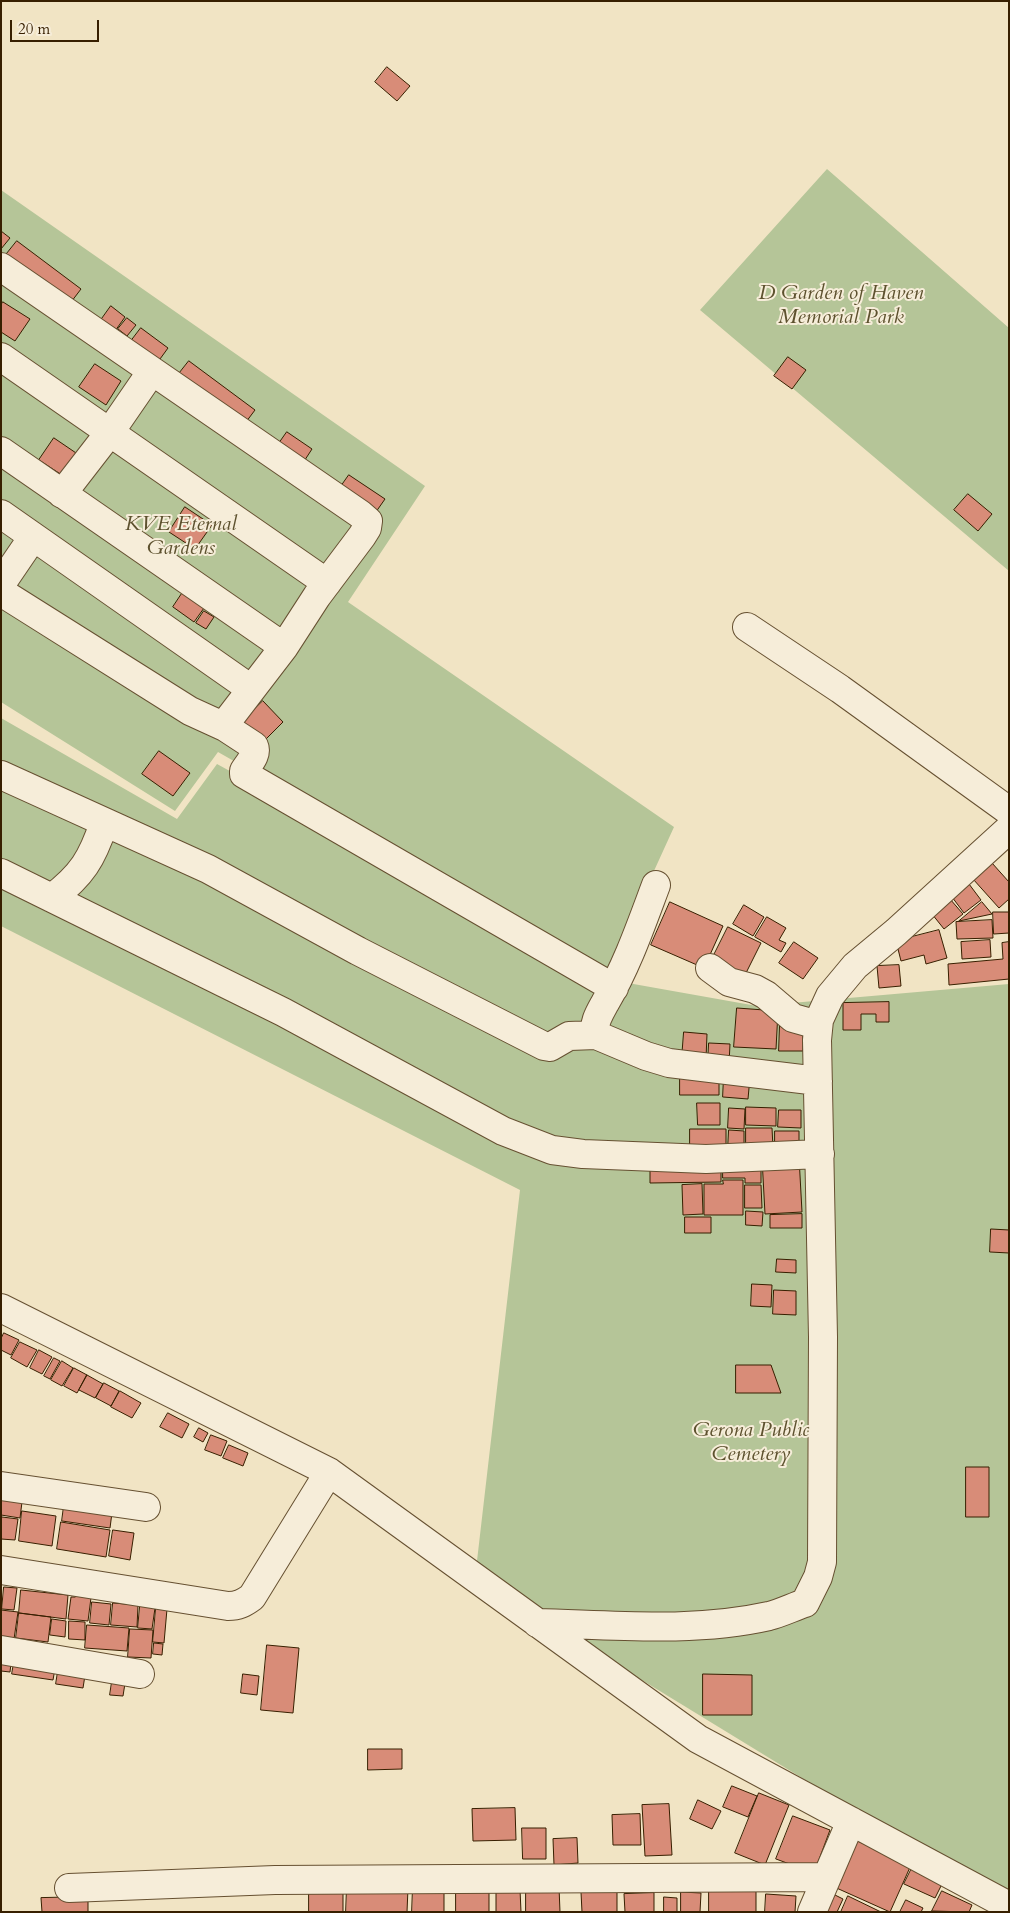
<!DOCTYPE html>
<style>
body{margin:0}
#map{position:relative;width:1010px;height:1913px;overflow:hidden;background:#f1e4c4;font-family:Cardo,serif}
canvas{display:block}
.frame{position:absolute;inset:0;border:2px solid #371f00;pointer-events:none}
.scale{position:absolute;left:10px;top:20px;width:89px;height:22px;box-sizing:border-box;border:2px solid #371f00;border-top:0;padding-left:6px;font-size:15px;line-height:18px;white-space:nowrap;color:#371f00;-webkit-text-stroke:4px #f6edd9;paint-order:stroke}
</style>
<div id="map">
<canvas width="1010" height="1913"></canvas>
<div class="frame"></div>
<div class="scale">20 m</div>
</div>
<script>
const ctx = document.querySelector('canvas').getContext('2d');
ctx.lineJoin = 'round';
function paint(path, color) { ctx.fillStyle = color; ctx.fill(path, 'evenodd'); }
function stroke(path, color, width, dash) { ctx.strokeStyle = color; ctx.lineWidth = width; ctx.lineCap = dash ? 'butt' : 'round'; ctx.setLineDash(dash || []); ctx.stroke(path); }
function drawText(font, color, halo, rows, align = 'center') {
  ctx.font = font + ' Cardo,serif'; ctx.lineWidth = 4; ctx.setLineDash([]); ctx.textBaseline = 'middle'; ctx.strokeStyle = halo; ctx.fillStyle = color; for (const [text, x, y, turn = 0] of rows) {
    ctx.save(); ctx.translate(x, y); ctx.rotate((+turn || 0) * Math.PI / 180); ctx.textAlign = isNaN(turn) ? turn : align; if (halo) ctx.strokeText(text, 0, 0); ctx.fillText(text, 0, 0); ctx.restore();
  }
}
paint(new Path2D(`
 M827,169L1009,328V571L700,310Z
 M1,190L425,486L348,602L674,827L607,974L218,752L175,811L1,702Z
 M1,718L177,819L217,764L611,980L757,1006L1009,984V1896L802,1778L475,1578L520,1190L1,926Z`), '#b5c598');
const building = new Path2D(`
 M387,67L410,86L397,101L375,82Z
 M1,231L10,238L1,249Z
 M17,241L81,289L65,310L1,261Z
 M3,302L30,319L15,341L1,332V305Z
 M111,306L125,317L115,331L101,320Z
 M127,318L136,325L127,336L118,329Z
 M141,328L168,348L152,370L125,349Z
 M788,357L806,370L792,389L774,376Z
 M189,361L255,410L240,430L174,380Z
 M95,364L121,381L106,405L79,387Z
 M287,432L312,449L299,469L273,452Z
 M54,438L79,455L65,477L39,460Z
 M349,475L385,499L371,519L335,495Z
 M968,494L992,514L978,531L954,510Z
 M185,507L212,525L195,549L169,532Z
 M187,586L209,601L194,622L173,607Z
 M204,611L214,617L206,629L196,623Z
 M263,701L283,722L259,746L238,725Z
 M159,751L190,773L173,796L142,774Z
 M992,863L1009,882V899L999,908L973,879Z
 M969,884L981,900L964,913L952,897Z
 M950,899L963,914L944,929L932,914Z
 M670,902L723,926L704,968L651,945Z
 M982,902L992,914L959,921Z
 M744,905L764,917L753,936L733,924Z
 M993,912H1009V933L994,934Z
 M767,917L786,928L779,940L786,943L781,952L755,937Z
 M992,920L993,938L957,939L956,922Z
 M728,927L761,943L743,979L710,963Z
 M939,930L947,958L926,964L924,955L901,961L896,941Z
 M990,940L991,957L962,959L961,942Z
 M794,942L818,958L803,979L779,963Z
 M1009,942V979L949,985L948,964L1003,959L1002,943Z
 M899,965L901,986L879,988L877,966Z
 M889,1002V1022H876V1014H861V1030H843V1003Z
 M737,1008L778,1011L776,1049L734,1047Z
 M780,1023L803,1024V1051H779Z
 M684,1032L707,1034L706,1059L682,1058Z
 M709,1043L730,1044L729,1064L708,1063Z
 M680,1072H719V1095H680Z
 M724,1076L750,1077L748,1099L723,1097Z
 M697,1103H720V1125H698Z
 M746,1107L776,1108V1126L746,1125Z
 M729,1108L745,1109L744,1129L728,1128Z
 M779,1110H801V1128L778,1127Z
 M746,1128H772L773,1148H746Z
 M690,1129H726V1153L690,1154Z
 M729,1130L744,1131V1149H728Z
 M775,1131H799V1151H775Z
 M799,1157L802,1212L765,1214L762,1158Z
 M721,1161V1182L650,1183V1162Z
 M723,1161H761V1183H745V1178H723Z
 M723,1180H743V1215H704V1184H723Z
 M702,1184L703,1214L683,1215L682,1185Z
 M745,1185H761L762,1208H745Z
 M746,1211L763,1212L762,1226L746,1225Z
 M802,1214V1228H770V1215Z
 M685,1217H711V1233H685Z
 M991,1229L1009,1230V1253L990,1252Z
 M777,1259L796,1260V1273L776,1272Z
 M752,1284L772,1285L771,1307L751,1306Z
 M774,1290L796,1291V1315L773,1314Z
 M4,1333L19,1340L11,1355L1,1350V1339Z
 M20,1342L37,1350L27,1367L11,1358Z
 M39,1350L52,1357L42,1374L30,1368Z
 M54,1358L60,1361L50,1379L44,1376Z
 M62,1361L73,1368L62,1386L51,1380Z
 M736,1365H771L781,1393H736Z
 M74,1368L87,1375L77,1393L64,1386Z
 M87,1375L103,1384L95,1398L79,1390Z
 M104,1383L119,1391L111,1406L96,1398Z
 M120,1391L141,1403L132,1418L111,1407Z
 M168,1413L189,1424L182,1438L160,1427Z
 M199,1428L208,1433L203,1442L194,1437Z
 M211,1435L227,1441L221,1456L205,1450Z
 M229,1445L248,1453L243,1466L223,1458Z
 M966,1467H989V1517H966Z
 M1,1491L23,1494L20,1518L1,1515Z
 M65,1498L113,1505L110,1528L62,1521Z
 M22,1511L56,1516L52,1546L19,1541Z
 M2,1517L18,1519L15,1540L1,1539Z
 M61,1522L110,1530L106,1557L57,1549Z
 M113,1530L134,1533L130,1560L109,1556Z
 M4,1587L17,1588L14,1610L2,1609Z
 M77,1589L92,1590L88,1621L68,1619L71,1597H75Z
 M21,1590L68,1595L66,1619L19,1613Z
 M92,1602L111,1604L109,1625L90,1623Z
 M113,1603L138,1605L137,1627L111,1625Z
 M140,1606L155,1608L152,1629L138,1628Z
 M156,1608L167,1609L164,1643L153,1642Z
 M1,1610L18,1612L14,1639L1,1637Z
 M19,1613L51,1617L48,1642L16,1638Z
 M52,1619L66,1621L65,1637L50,1635Z
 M69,1621L85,1622V1640L69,1639Z
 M87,1625L129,1628L127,1651L85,1648Z
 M130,1629L153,1630L151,1658L128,1657Z
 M154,1643L163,1644L162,1655L153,1654Z
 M267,1645L299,1648L293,1713L261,1710Z
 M1,1654L12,1655L10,1672L1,1671Z
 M15,1657L56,1663L53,1680L12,1674Z
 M59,1665L86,1669L83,1688L56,1684Z
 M243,1674L259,1676L257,1695L241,1693Z
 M703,1674L752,1675V1715H703Z
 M113,1675L126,1677L123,1696L110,1695Z
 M368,1749H402V1769L368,1770Z
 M732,1786L757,1796L748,1817L723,1807Z
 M759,1793L789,1805L765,1865L735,1853Z
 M698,1800L721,1811L712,1829L690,1819Z
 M669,1804L672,1855L645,1856L642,1805Z
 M515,1808L516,1840L473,1841L472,1809Z
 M640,1814L641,1845H613L612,1815Z
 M793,1816L830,1830L814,1873L776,1859Z
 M522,1828H546V1859H523Z
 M577,1838L578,1863L554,1865L553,1839Z
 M853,1839L911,1865L890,1912L832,1886Z
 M912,1868L943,1882L935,1898L904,1884Z
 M347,1886L408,1888L407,1912H346Z
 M413,1886L444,1887V1912H412Z
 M526,1887H559L560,1912H526Z
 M709,1887H756V1912H709Z
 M309,1889H343V1912H309Z
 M520,1889L521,1912H496V1890Z
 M456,1891H489V1912H456Z
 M617,1891V1912H582L581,1892Z
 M827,1891L843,1899L837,1912H826Z
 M942,1891L972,1905L969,1912L932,1911Z
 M681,1892L701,1893L700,1912H681Z
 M654,1893V1912H625L624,1894Z
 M766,1894L796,1896L795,1912H765Z
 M848,1896L881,1912H841Z
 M88,1897V1912H42L41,1898Z
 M664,1897L677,1898V1912H664Z
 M906,1900L923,1908L921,1912H900Z`);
paint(building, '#d88c78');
stroke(building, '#371f00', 1);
const minor = new Path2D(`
 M1,267L360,514L368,521L367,528L362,536L317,596L284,647L228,720L225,727L254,746C258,755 248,764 244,771V774L614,988
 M1,357L327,583
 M1,451L284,647
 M62,494L110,432L152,371
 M1,514L251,689
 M1,584L33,537
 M1,592L190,711L225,727
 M747,627L840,689L1009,811
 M1,775L208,869L358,951L544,1046L550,1047L569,1036L596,1035
 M1,873L283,1012L503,1131L552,1150L583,1154L706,1159L820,1154
 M656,885C641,925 627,966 605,1003C600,1012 592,1025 596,1035L646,1056L669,1063L818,1081
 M52,898C82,875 92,859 104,823
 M710,968L729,982L755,989L766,995L793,1018L818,1025
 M1,1308L329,1472L698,1739L1009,1906
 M1,1486L146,1507
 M1,1570L228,1606C238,1606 244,1603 252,1597L329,1472
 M537,1623C613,1625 693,1633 769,1616C781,1613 793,1607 805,1603L818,1577L822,1562L823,1337L817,1040L819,1020L830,996L855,966L896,932L1009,829
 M1,1650L140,1674
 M69,1888L275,1880L827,1877
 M812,1912L851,1821`);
stroke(minor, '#665031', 30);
stroke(minor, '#f6edd9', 28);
drawText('italic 21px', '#5d512e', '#f6edd9', [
 ["D Garden of Haven",841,294],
 ["Memorial Park",841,318],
 ["KVE Eternal",181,525],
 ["Gardens",181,549],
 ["Gerona Public",751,1431],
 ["Cemetery",751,1455]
]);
</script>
